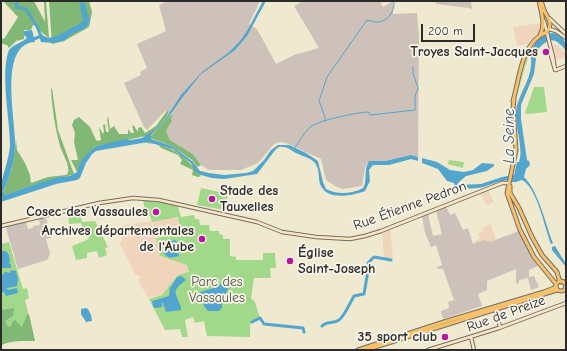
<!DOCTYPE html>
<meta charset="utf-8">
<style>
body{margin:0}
#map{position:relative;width:567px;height:351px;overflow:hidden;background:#efe9d0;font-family:"Comic Neue",sans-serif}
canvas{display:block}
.frame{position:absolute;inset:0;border:2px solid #2b2b2b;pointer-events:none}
.scale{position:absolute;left:421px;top:24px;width:54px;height:18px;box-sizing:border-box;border:2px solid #2b2b2b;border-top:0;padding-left:5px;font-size:12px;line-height:14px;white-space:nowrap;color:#2b2b2b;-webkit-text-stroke:3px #f7f3e8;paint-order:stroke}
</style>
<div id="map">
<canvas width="567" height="351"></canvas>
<div class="frame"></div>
<div class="scale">200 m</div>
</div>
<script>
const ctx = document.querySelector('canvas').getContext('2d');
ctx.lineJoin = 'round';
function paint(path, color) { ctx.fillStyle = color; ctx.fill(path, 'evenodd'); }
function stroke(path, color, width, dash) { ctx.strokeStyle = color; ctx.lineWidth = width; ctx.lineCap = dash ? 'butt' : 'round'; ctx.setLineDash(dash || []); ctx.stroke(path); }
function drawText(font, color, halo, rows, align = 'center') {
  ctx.font = font + ' "Comic Neue",sans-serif'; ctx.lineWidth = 3.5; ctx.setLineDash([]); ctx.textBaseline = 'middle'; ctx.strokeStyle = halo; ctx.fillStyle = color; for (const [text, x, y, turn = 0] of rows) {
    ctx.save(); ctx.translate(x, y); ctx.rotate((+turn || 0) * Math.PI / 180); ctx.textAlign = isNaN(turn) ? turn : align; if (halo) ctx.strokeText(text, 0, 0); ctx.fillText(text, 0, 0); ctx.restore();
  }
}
paint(new Path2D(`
 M541,23V32L527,44L517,46L513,27Z
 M553,45H558L566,54V57L556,60Z
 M488,190L494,202L487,205L480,193Z
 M178,217L181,233L158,237L155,233L157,246L160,257L176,260L187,265L189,273L178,275L163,294L148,298L138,280L141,277L135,274L119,242L122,241L119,226L151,221L153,228V221Z
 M490,224L496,239L490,242L483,240L475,243V241L480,239L478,234L484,231L483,228Z
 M390,229L393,258L392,259L384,258L382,233Z`), '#f0d5bc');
paint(new Path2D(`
 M168,1H260L249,24L257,29L276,64L294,55L319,48L294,6L303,1H380L383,7L393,1V14L417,13L419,37L418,157L411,155L385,161H373L367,163L365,168L362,186L343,189L335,186L326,180L321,159L286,143L280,142L274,144L258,163L241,170H208L201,165L193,154L170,140L166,131L172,121L170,118L172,113L165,111L147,130L144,127L124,83L141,75L140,72L147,68L137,44L166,31L159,5Z
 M435,1H471L472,9L469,8L436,4Z
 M446,206L450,215L455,213L463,230L468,228L473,244L483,240L490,242L519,231L532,258L538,266L529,270V277L534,276L539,287L531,290L528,278L519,280V283L516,284V269L487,281V290L478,294L482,306L443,319L441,311L449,308L448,302L454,300L443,269H438L437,267L442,265L436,245L431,247L425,233L422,216L428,214L433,236L442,234L436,211Z
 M46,218L51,238L46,239L50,254L47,260L18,269L6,228L7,226H11L26,222L28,229L33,228V226L40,225L39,219Z`), '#cec1b9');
paint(new Path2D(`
 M531,47L515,102L528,53Z
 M534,87H544L547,112L527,114L525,113Z
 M449,160L464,162L463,168L448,164Z
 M201,188L228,194L224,210L197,205Z
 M143,200H160L177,204L181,217L194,215L195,219H199L200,225H209L210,231H219V234L223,235V239H230V256L236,257V260H263V253H275L276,268H270L271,278H254L251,298L255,302L260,318L250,324V337L207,336L204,321L195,323L193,317L185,320L188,337H182L180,329L165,330L149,299L162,295L178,275L189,272L187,265L160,256L157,246L156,238L181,233L178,217L152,222L150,216L144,217L143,215L146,214Z
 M80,211L82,222L95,221L108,247L105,248L107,255L99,258L97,251L87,253V258L76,260L72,246L89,239L87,233H84L81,223L69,224L68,215L69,213Z
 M9,242L23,289L27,288L29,298L25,300L35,341C24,340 12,340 1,345V244Z`), '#a2d88a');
paint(new Path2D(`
 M3,1H34L45,22L44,1H46L49,38L40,31L37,25H33L31,30H24V39L16,41L9,48L7,45L3,44L1,42V38L4,39L18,17Z
 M49,1H89L92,12L89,27L64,41L52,44Z
 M52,88L58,130L74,174C68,177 64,176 59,178C40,182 23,189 5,195L3,193L12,168L16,140L17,150L25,163L30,175L31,183L48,177L66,175L68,173C70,165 63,155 60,146C55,128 52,108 51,89Z
 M167,111L169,112L164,121L154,130L146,136L96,146L82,160L77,172L71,160H78L74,142L75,133L72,125L74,120L79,117L90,127L96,140L98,141L101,140L99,127L103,134L104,132L103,125L105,124L106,132H109L107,120L108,116L110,129L114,126L119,134H128V129L131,133H134L132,125L134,126L138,132V128L141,127L145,133L156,126Z
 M172,113V116L171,118L172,121L166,131L170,140L193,154L201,165L197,167L192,160L172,146L150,138C152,133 167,120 172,113Z
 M148,142C174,146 186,157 201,176L198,177L192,175L193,170L180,164L182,160L178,155L161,148C157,142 150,144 144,143Z
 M14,308L13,316L5,321L8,327L11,326L13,321L15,320L22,327L27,315L29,314L35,341C23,341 12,340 1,345V310Z`), '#81b876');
paint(new Path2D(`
 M79,1H84L90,21L87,26L84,29L72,34L64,41L52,43L41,42L36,27L39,28C44,46 62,34 71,28C74,26 79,25 82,22L83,21Z
 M263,1H266L247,36L235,50L201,74L182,98L167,119L151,135V139L172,146L192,161L200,171L209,173L224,175L246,173L253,171L264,160L271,150L278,145H289L306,153L318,161L323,182L326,189C337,195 352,194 363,188C368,180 363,170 369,161H385L411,155L418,157V161L411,159L389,165H373L369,170L370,181L365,191C352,196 326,201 320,184C318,177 320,170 315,163C311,158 302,156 296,153C290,150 287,146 279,147L276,149L257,174L224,179L212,178L201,175L195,171L191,163L173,149L148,142L96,151L92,154L86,163L80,178L77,180L56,184L1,202C1,197 0,190 1,184C4,171 9,159 10,145C10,118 0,73 9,50C14,44 21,43 27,38L24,35V31L32,30L35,42C0,44 14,110 15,139C16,158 10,176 3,192L5,195L39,183L59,177L70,176L77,172L81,161L86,155L96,146L126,139L131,140L142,138L154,130L164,121L181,95L202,72L228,53L240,41L247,31Z
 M554,33C564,36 566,42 566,51C555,37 550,37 537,50L534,74L521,105V119L527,160L529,161L530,165L526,169L524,177C539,192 545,223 553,243L551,244C545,229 537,187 522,180L516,182H512V180C500,179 490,186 478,188C471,189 463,188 456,188L454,187V183L447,181L438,169L422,163V158L437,162L450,170L464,172L473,170L482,163L494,164V166L487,171L466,176L458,183L459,185L481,184L502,177L514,175L517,162H519C524,150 515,127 516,113C517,94 533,80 531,58L530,57C533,43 539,34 554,33Z
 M175,240L177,242L179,256L170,258L165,255L163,245Z
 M555,246L566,264V267L552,250V247Z
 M1,251H6L9,255L10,262L8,263L11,264V268H1Z
 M13,270L16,271L18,279L17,286L7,288L5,286L8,290L17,288L18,293L6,296L4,292L1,293V276L5,272L10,273V271Z
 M181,276L184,278L186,280C171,292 175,291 181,307V310L166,312L162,301V307L156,308L153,307L152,301L169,296L170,288L177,277Z
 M225,280L229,282V287L222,301V308L219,311H208L204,306L200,292L217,287Z
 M86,308L88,309L91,315L92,321L86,322L81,314V309Z`), '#52a6ce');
stroke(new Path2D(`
 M325,121V117L319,101L327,77L367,20C370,21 374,22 377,22C388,22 395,11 394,1
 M294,149C299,142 303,134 309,128C315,121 358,112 369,112L370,115L415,110V96L418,88L413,73V67`), '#52a6ce', 1);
stroke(new Path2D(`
 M17,1L16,7L26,9L39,30
 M31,40L39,37H42
 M252,322L260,318L264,324L303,328L304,332
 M322,326C327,321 333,324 339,320C344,317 350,303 354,296L364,294L369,265L368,263L374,257L391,260`), '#52a6ce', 3);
const secondary = new Path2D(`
 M549,18L566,34
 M544,21L553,57L555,70
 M549,29L556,31L566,38
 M550,52L555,70
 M556,70L566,66
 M1,226L99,203L133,198L159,200L257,222L282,232L316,237L350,239L365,236L381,231L502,183H509
 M564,283H566
 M565,287H566
 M496,312L500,327
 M471,337L474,350
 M428,350L499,328L566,303`);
const primary = new Path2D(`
 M539,1C541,12 546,25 540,35
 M514,99L513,109L516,150L507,193L520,230L534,257L556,284
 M513,101C520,77 521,42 547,32C552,25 550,21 546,14C543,10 543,5 541,1
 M510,186V193L519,208L532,237L542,255L557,272L559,279L561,282
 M556 286a5 5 0 1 1 10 0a5 5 0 1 1-10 0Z
 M358,350L447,321L544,292L554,288L556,286
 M366,350L557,290`);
stroke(secondary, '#706e65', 4.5);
stroke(primary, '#706e65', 5);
stroke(secondary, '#fce6c4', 2.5);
stroke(primary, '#f7c06b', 3);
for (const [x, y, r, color] of [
 [546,52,4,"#b5179e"],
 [212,199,4,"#b5179e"],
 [156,212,4,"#b5179e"],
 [202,239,4,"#b5179e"],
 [290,261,4,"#b5179e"],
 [445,337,4,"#b5179e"]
]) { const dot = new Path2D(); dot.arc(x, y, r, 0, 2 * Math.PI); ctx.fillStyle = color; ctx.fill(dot); stroke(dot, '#f7f3e8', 1.5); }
drawText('bold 14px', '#2b2b2b', '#f7f3e8', [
 ["Troyes Saint-Jacques",538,52],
 ["Stade des",220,191,"left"],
 ["Tauxelles",220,207,"left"],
 ["Cosec des Vassaules",148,212],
 ["Archives départementales",194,231],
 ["de l'Aube",194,247],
 ["Église",298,253,"left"],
 ["Saint-Joseph",298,269,"left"],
 ["35 sport club",437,337]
], 'right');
drawText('14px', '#2b2b2b', '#f7f3e8', [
 ["Rue Étienne Pedron",410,206,-20],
 ["Rue de Preize",506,314,-20]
]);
drawText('14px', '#495643', '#f7f3e8', [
 ["Parc des",217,282],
 ["Vassaules",217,298]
]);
drawText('italic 15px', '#395664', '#f7f3e8', [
 ["La Seine",510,136,-90]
]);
</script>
